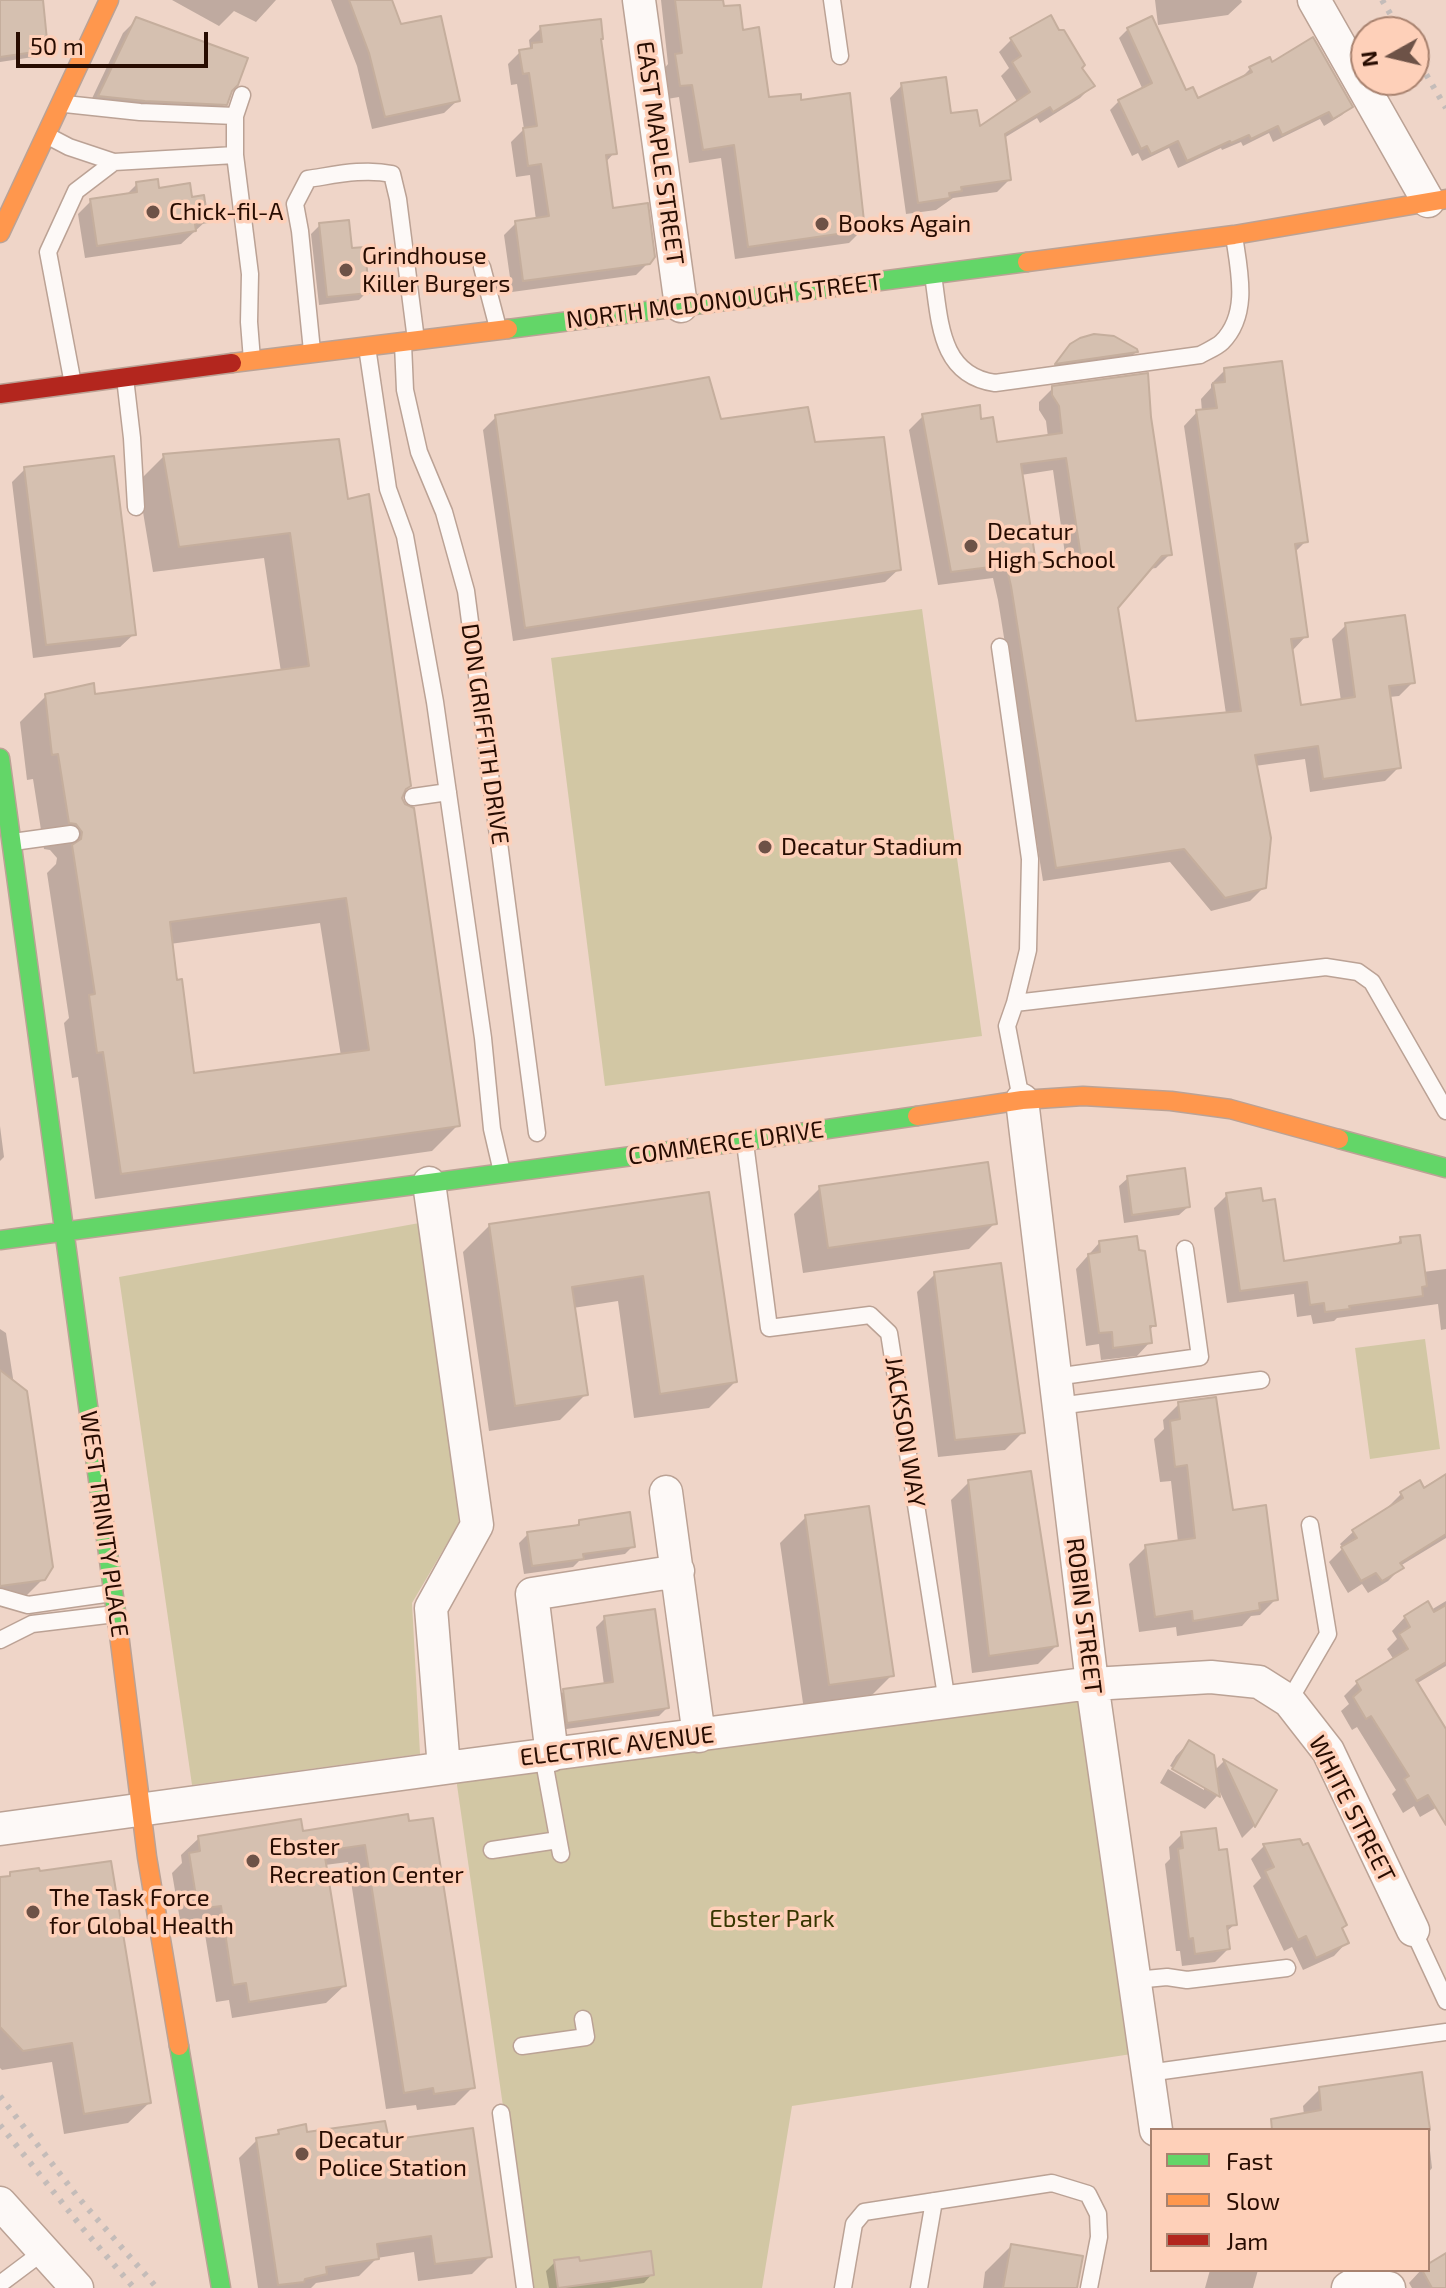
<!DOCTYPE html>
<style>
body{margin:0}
#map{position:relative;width:1446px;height:2288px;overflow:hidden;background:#efd5c8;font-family:"Exo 2",sans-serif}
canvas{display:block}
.legend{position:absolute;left:1150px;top:2128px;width:280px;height:144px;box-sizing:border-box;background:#fed0b9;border:2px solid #a8826f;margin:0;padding:10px 14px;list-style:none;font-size:24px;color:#270c01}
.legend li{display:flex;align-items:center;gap:16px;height:40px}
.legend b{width:40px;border:2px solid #a8826f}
.north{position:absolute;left:1350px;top:16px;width:80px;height:80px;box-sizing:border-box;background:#fed0b9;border:2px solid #a8826f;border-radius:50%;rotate:262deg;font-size:22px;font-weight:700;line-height:32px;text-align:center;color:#270c01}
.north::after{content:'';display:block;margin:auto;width:28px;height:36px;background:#6d5247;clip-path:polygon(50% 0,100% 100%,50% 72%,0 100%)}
.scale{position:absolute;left:16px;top:32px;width:192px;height:36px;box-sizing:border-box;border:4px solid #270c01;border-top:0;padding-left:10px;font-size:24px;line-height:28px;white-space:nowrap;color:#270c01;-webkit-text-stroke:6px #fed0b9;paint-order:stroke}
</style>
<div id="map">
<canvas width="1446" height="2288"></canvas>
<ul class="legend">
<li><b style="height:10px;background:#63d668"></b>Fast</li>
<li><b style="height:10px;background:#ff974d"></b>Slow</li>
<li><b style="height:10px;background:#b3261e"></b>Jam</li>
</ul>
<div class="north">N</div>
<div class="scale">50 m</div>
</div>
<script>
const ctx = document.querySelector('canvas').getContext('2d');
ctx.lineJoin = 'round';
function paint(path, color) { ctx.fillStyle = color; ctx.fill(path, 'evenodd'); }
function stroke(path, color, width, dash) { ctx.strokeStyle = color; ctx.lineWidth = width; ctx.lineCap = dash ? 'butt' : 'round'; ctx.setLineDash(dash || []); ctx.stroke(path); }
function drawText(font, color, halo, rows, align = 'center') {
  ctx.font = font + ' "Exo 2",sans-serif'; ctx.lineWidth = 7; ctx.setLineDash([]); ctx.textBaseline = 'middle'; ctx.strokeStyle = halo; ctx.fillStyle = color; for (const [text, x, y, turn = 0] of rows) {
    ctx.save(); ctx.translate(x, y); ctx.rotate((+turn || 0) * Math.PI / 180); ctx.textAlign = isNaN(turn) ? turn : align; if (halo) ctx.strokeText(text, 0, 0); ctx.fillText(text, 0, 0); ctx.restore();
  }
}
paint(new Path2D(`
 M922,609L982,1036L605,1086L551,658Z
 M425,1222L459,1523L412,1603L420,1754L192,1785L119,1277Z
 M1425,1339L1440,1449L1370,1459L1355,1348Z
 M1085,1691L1138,2053L792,2106L762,2288H529L455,1771Z`), '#d2c7a4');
paint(new Path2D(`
 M0,0H41L46,50L40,56L0,62Z
 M172,0H276L256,22L234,11L219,26Z
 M331,0H389L400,26L458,100L444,113L372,129L357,66Z
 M661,0H721L722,9L742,32L767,99L800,102L863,229L849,243L735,259L721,158L689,163L679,97L667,99L663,70L668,64Z
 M1155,0H1241L1242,2L1228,15L1158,25Z
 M136,20L225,104L212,117L87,109L123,33Z
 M541,28L599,40L614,153L605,163L611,210L648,263L636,275L512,292L504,235L516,223L536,220L530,175L516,177L511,142L524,129L517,84L511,85L508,64L520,52L527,51L530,48L529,40Z
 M1128,29L1185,92L1197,101L1243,79L1242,77L1250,69L1271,64L1350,107L1342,115L1324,126L1320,119L1273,142L1269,133L1243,146L1241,142L1222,150L1221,148L1178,168L1169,148L1142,161L1138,153L1132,156L1110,110L1119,101L1143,90L1119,38Z
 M1011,40L1079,68L1092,86L1080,98L1040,123L1037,118L1004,138L1009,180L997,192L953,198L936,210L906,214L890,98L902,85L949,115L978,130L1018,103L1001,76L1009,68L999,52Z
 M137,184L191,200L206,221L181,244L85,258L78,214L91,201L125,196Z
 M320,225L350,250L367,292L359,300L319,305L311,234Z
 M1072,346L1136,352L1123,365L1046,375Z
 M1225,370L1306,541L1294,553L1306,636L1293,650L1300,708L1341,701L1332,639L1346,625L1413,682L1399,696L1389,697L1399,767L1385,781L1310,792L1305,759L1255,766L1264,887L1250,901L1211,911L1170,862L1043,881L998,600L993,578L938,585L909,430L923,416L980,421L995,444L1048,437L1046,421L1039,410V402L1053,388L1149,417L1170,554L1156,568L1149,569L1116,608L1134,723L1226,714L1184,426L1197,412H1202L1201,399L1211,388V384ZM1053,470L1066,561L1034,566L1021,475Z
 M496,417L720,421L813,445L899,569L885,582L513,641L483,430Z
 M164,456L347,502L402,792L400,798L458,1125L432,1151L95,1199L78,1077L72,1078L64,1023L69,1018L47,873L56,864L57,858L50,850L44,849L33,779L27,780L20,722L46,696H94L281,672L264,558L153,572L138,482ZM320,923L341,1056L193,1075L170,944Z
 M25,469L134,634L120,647L33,658L12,482Z
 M0,1126L4,1157L0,1161Z
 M1128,1178L1188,1207L1179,1215L1124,1223L1119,1186Z
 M820,1188L995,1223L969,1249L803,1273L794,1214Z
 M708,1194L735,1382L709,1408L634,1418L618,1301L573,1308L586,1394L560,1420L489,1431L463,1252L489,1226Z
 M1227,1195L1282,1264L1395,1246L1401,1239L1423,1272L1446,1269V1329L1441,1330L1438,1304L1337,1318L1334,1321L1313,1324L1311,1315L1297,1317L1294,1294L1227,1303L1214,1208Z
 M1100,1242L1154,1325L1149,1331L1150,1342L1137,1356L1101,1360L1099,1344L1086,1346L1076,1269Z
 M935,1274L1023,1432L1005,1450L938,1457L917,1292Z
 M0,1329L6,1333L44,1578L25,1597L0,1600Z
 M1179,1404L1276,1599L1260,1615L1251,1616L1242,1626L1177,1636L1176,1627L1139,1632L1129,1564L1146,1547L1178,1542L1171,1481L1160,1482L1154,1439L1164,1429L1163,1420Z
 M1446,1474V1538L1400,1566L1401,1568L1388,1581L1368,1593L1362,1584L1348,1593L1329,1562L1343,1548L1340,1544L1354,1531L1389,1509L1388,1507L1401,1494L1419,1483L1422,1488Z
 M969,1482L1056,1646L1038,1664L972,1673L951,1500Z
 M806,1517L891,1676L865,1702L804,1710L780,1543Z
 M580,1522L633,1546L625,1554L579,1561L573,1567L524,1574L519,1543L528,1534L574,1527Z
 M1446,1601V1666L1416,1684L1446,1733V1802L1420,1817L1414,1806L1403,1813L1392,1794L1396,1790L1357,1727L1352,1730L1341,1711L1349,1704L1344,1696L1357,1683L1394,1660L1387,1649L1397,1639L1392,1631L1405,1617L1431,1610Z
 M605,1618L667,1708L659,1716L559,1730L555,1700L564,1691L604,1685L596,1627Z
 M1189,1742L1214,1771L1224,1761L1274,1790L1254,1826L1242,1838L1217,1786V1796L1205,1809L1160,1783L1168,1769L1204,1790V1785L1170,1766L1176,1756Z
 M407,1817L473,2087L455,2105L417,2110L416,2105L386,2109L348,1862L325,1865L344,1986L326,2003L232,2018L229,2000L216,2002L203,1922L181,1926L172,1873L182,1863L181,1855L199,1838L301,1834Z
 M1182,1834L1235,1924L1226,1932L1228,1949L1215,1962L1182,1966L1180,1951H1176L1165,1864L1170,1859L1169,1847Z
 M1264,1846L1341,1929L1347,1942L1334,1956L1303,1970L1292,1947L1284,1951L1253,1886L1261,1878L1251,1859Z
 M11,1874L149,2103L128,2123L64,2134L52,2062L2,2070L0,2068V1879L7,1878Z
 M1320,2089L1428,2130H1284L1304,2115L1303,2106Z
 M279,2132L387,2142L490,2256L472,2274L418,2281L414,2252L377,2258L359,2276L316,2283L311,2288H258L239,2158L257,2140L273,2138Z
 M1428,2133L1432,2168L1428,2173Z
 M1011,2246L1075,2288H983L985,2272Z
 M1446,2255V2288H1412L1409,2283L1421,2270H1428V2266Z
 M555,2262L578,2263L652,2274L644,2283L609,2288H549L546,2271Z
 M1210,2270H1258L1253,2288H1205Z`), '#0003');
const building = new Path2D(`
 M0,0H43L48,50L0,57Z
 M349,0H392L401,24L441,16L460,101L385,117L369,53Z
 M675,0H723L724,6L740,5L743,30L759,27L769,97L801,94V100L850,93L865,230L748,247L734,145L703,150L692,85L680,86L675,54L682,53Z
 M1051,15L1059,30H1064L1085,65L1082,68L1095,86L1053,112L1050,107L1005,134L1011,180L961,187L962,191L949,193L950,198L918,203L901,83L946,77L951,113L977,110L980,126L1030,92L1012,62L1021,56L1010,38Z
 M1152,16L1186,90L1193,87L1198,98L1252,72L1249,67L1270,57L1272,62L1313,37L1353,107L1333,119L1329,112L1282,135L1278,126L1251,139L1249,135L1231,143L1230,141L1187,161L1178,141L1151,154L1147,146L1141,149L1118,100L1152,83L1127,28Z
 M136,17L248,58L238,85L232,91L227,105L145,101L98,96Z
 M601,19L603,39H601L617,154L606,155L613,208L648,203L655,257L650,264L523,281L515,221L549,216L541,164L528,166L523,128L537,126L529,73L523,74L519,50L532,48V43L542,42L540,26Z
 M158,179L159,188L190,183L192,197L204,195L208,222L195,224L196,231L97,246L90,199L137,192L136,182Z
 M349,220L352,248L365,247L369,293L327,297L319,223Z
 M1094,334L1114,336L1137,349L1138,352L1055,364L1070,344L1080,338Z
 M1282,361L1308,542L1295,544L1308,637L1291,639L1301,705L1355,697L1345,623L1405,615L1415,683L1389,686L1401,768L1323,779L1318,746L1255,755L1271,838L1266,888L1225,898L1184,849L1056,868L1011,586L1006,565L951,572L922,414L980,405L981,419L993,417L997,442L1062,433L1059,406L1052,395V386L1148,373L1151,417L1172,555L1162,556L1118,608L1136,721L1241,711L1196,410L1217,408L1213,383L1225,382L1224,368ZM1066,458L1081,557L1036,563L1021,464Z
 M709,377L721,419L808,407L815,442L884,437L901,570L525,628L495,415Z
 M339,439L348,499L369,494L411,786L406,789L402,798L405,804L414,808L460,1126L121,1174L103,1052L97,1053L89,995L95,994L72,845L81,839L82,832L76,824L69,823L58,754L52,755L45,694L94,683L95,694L309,666L290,533L179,547L163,454ZM346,898L369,1050L194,1073L182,979L177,980L170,922Z
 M114,456L136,635L46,645L24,467Z
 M988,1162L997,1224L828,1248L819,1186Z
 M1185,1168L1190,1207L1132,1215L1127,1176Z
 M1261,1188L1263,1201L1275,1199L1284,1261L1401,1243L1400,1237L1420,1235L1427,1286L1422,1287L1423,1296L1349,1306L1350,1309L1325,1312L1324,1303L1310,1305L1307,1282L1240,1291L1226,1193Z
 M709,1192L737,1382L660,1394L643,1276L572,1287L588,1395L515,1406L489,1224Z
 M1137,1236L1139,1250L1145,1251L1156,1326H1150L1152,1343L1113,1348L1112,1332L1099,1333L1088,1254L1100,1252L1099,1241Z
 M1001,1263L1025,1433L955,1440L934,1272Z
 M0,1370L27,1391L53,1567L45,1580L0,1586Z
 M1216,1397L1233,1510L1266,1505L1278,1600L1259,1603L1260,1610L1193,1621L1192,1611L1155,1617L1145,1545L1195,1538L1187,1465L1175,1467L1170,1421L1180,1419L1178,1402Z
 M1031,1471L1058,1646L989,1656L968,1480Z
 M1446,1474V1534L1400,1563L1404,1568L1382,1581L1376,1573L1361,1581L1341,1547L1357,1538L1352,1530L1403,1498L1400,1492L1420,1480L1424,1488Z
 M869,1506L894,1676L829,1685L805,1515Z
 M630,1512L635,1547L583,1554L584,1559L532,1566L527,1532L579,1525V1520Z
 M1428,1601L1434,1612L1446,1605V1662L1416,1680L1446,1729V1825L1428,1795L1417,1801L1404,1779L1409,1776L1371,1716L1366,1719L1353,1697L1361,1690L1356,1681L1408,1649L1399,1634L1410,1627L1404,1616Z
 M655,1609L669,1708L567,1723L563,1689L613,1682L604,1616Z
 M1189,1740L1214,1755L1220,1797L1172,1769Z
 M1223,1759L1277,1790L1255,1827Z
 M408,1814L409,1821L433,1818L475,2088L434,2094L433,2088L404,2093L365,1845L324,1851L346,1986L249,2002L246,1983L233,1985L221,1906L198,1909L189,1853L200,1851L198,1836L301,1819L303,1831Z
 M1216,1828L1219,1850L1227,1849L1237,1925L1227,1926L1230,1949L1195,1954L1193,1938L1189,1939L1178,1849L1183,1848L1181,1832Z
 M1300,1839L1303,1845L1308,1843L1347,1925L1342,1928L1349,1943L1316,1958L1306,1936L1298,1940L1265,1871L1274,1867L1263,1844Z
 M111,1861L151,2103L84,2114L72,2043L23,2051L0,2027V1877L10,1876V1872L39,1868L40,1871Z
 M1422,2072L1430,2130H1272L1271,2119L1321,2110L1319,2087Z
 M385,2121L389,2140L473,2128L492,2257L435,2264L431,2236L377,2244L379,2259L326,2267L327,2274L305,2279L304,2282L278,2285L256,2138L279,2134L278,2130L306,2124L307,2132Z
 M1011,2244L1083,2256L1077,2288H1003Z
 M651,2251L654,2275L558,2288L554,2260L579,2257L580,2261Z
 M1446,2253V2288H1432L1422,2270H1428V2264Z`);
paint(building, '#d5c0b0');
stroke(building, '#c5ae9d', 2);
const lane = new Path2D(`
 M832,0L840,56
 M65,104L140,112L235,116
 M46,135L69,147L114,162L235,155L250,274L249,322L252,360
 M235,155V116L242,95
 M482,267L498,328
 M933,275C940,320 939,375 995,383L1200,355C1207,351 1217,347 1222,342C1250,314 1239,270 1234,236
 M403,344L405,390L419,452L444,512L466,591L537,1133
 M367,347L388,489L405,536L435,702L483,1038L492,1129L502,1172
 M312,351L300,231L295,204L308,179C335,175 364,168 392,174L398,199L416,340
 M125,378L132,438L136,507
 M73,384L48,252L76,191L114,162
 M1000,647L1030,859L1028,950L1015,1003L1007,1026L1021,1099
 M413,797L448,792
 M13,842L71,834
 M1015,1003L1326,967L1358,972L1372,982L1446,1111
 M745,1143L769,1328L870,1315L889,1333L947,1702
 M1055,1377L1200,1357L1185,1249
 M1058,1406L1261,1380
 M0,1597L28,1605L112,1593
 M0,1640L32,1624L115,1614
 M1289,1701L1328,1634L1310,1525
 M543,1756L561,1854
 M492,1850L558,1840
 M1413,1930L1446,2001
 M1135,1980L1167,1977L1187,1980L1287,1968
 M522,2046L586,2037L583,2019
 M1148,2073L1446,2032
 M501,2113L525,2288
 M0,2284L44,2251
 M843,2288L854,2224L864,2212L1052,2183L1088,2194L1098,2214L1099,2237L1089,2288
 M919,2288L934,2201`);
const street = new Path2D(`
 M639,0L681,306
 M1314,0L1428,201
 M1022,1100L1092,1683L1156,2130
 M429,1183L477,1525L431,1608L444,1768
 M666,1492L699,1736
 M552,1755L532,1594L678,1571
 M0,1829L460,1766L1076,1685L1211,1677L1259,1682L1289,1701L1328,1751L1413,1930
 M0,2203L77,2288
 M1348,2288L1356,2283L1389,2288`);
const fast = new Path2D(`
 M508,329L1027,262
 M0,758L119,1634
 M1339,1139L1446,1168
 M0,1240L745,1141L917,1116
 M179,2046L221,2288`);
const slow = new Path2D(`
 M0,233L109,0
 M1027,262L1234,235L1446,199
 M232,363L508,329
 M917,1116L1022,1100L1083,1096L1171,1101L1230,1109L1339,1139
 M119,1634L147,1857L179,2046`);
const jam = new Path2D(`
 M0,394L232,363`);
stroke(lane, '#bba295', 19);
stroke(street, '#bba295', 35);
stroke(fast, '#bba295', 21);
stroke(slow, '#bba295', 21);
stroke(jam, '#bba295', 21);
stroke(lane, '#fdf9f7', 16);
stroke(street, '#fdf9f7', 32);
stroke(fast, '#63d668', 18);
stroke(slow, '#ff974d', 18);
stroke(jam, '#b3261e', 18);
stroke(new Path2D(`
 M1382,0L1401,32
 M1414,54L1446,108
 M0,2096L77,2196L157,2288
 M0,2125L84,2230L134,2288`), '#c4bcb9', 6, [4, 8]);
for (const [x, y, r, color] of [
 [153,212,8,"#6d5247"],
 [822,224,8,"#6d5247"],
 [346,270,8,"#6d5247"],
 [971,546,8,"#6d5247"],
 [765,847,8,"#6d5247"],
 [253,1861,8,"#6d5247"],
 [33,1912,8,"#6d5247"],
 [302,2154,8,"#6d5247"]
]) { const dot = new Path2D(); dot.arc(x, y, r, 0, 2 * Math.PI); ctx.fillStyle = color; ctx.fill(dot); stroke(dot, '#fed0b9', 3); }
drawText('24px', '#270c01', '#fed0b9', [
 ["EAST MAPLE STREET",660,153,82],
 ["NORTH MCDONOUGH STREET",724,301,-7],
 ["DON GRIFFITH DRIVE",485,734,82],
 ["COMMERCE DRIVE",726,1143,-8],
 ["JACKSON WAY",905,1432,81],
 ["WEST TRINITY PLACE",104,1524,82],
 ["ROBIN STREET",1084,1616,83],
 ["ELECTRIC AVENUE",617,1746,-7],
 ["WHITE STREET",1352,1809,63]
]);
drawText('24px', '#270c01', '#fed0b9', [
 ["Chick-fil-A",169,212],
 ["Books Again",838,224],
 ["Grindhouse",362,256],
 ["Killer Burgers",362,284],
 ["Decatur",987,532],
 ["High School",987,560],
 ["Decatur Stadium",781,847],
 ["Ebster",269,1847],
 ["Recreation Center",269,1875],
 ["The Task Force",49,1898],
 ["for Global Health",49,1926],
 ["Decatur",318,2140],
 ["Police Station",318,2168]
], 'left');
drawText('24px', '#373600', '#fed0b9', [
 ["Ebster Park",772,1919]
]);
</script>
